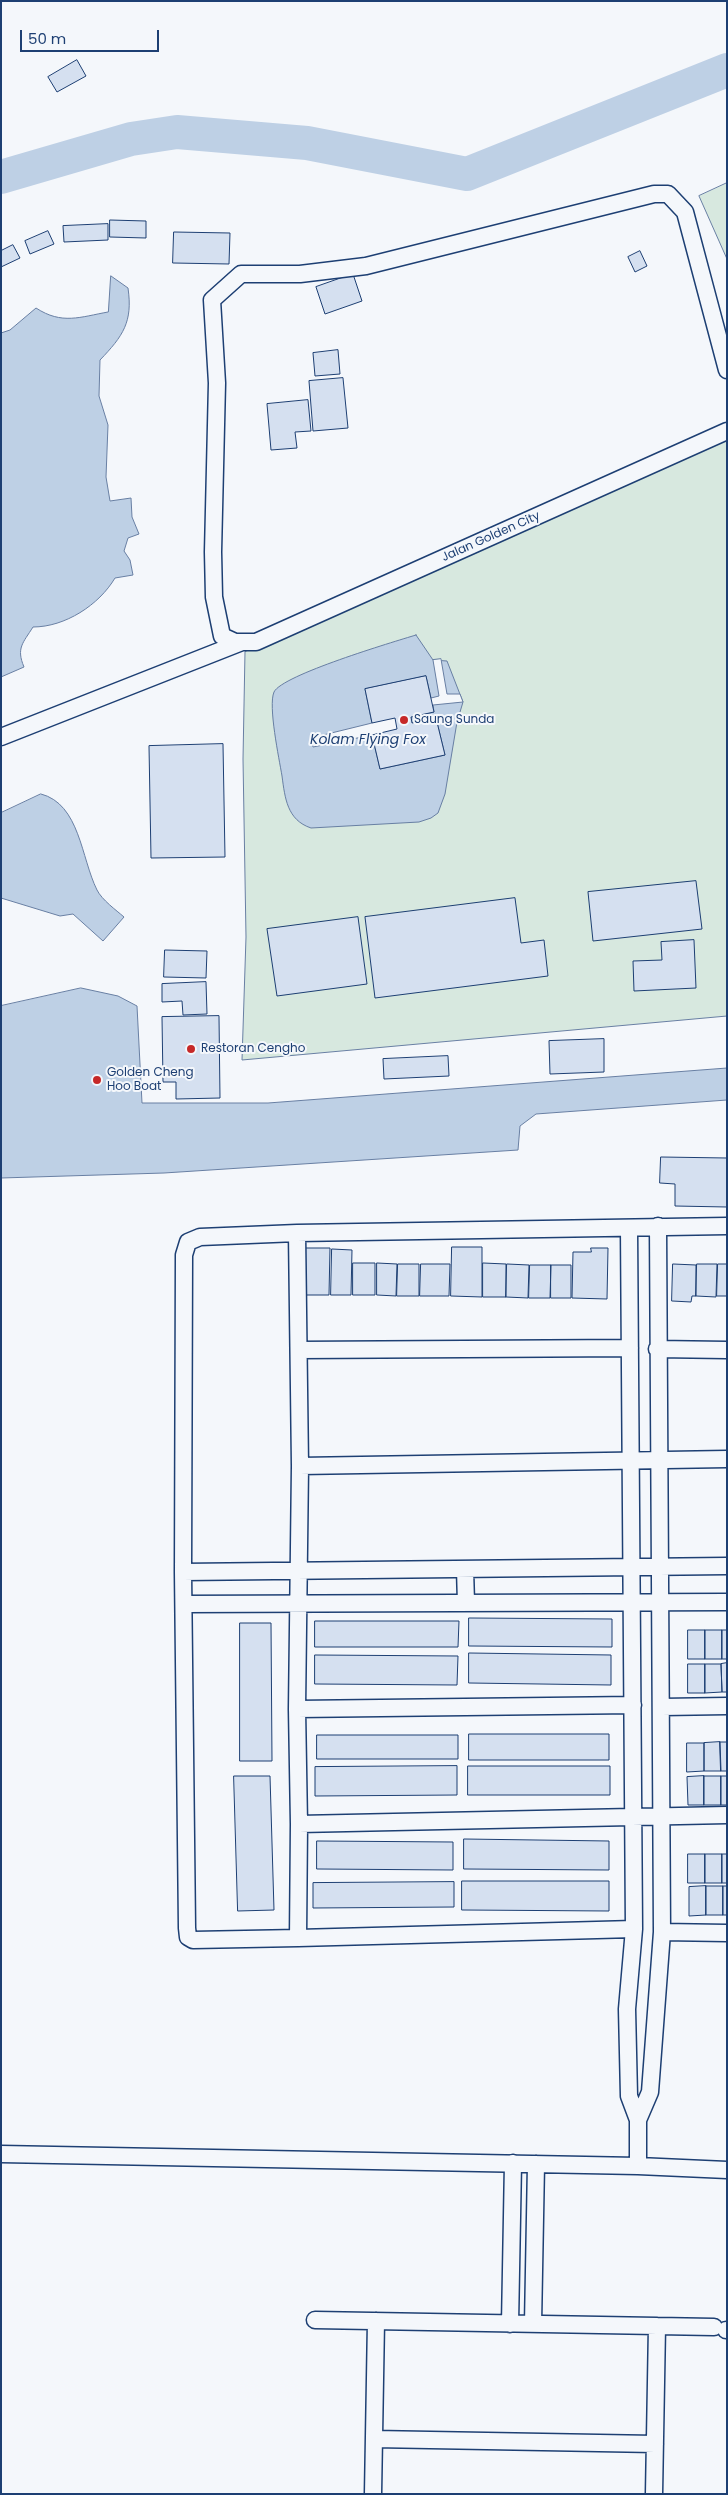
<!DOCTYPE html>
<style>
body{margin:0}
#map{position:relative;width:728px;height:2495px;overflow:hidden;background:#f4f7fb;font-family:Poppins,sans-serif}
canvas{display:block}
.frame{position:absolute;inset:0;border:2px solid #1d3f73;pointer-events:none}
.scale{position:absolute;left:20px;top:30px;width:139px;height:22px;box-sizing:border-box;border:2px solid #1d3f73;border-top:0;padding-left:6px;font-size:15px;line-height:18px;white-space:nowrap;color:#1d3f73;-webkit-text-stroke:4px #f4f7fb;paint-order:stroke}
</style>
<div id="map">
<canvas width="728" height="2495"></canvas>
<div class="frame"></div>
<div class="scale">50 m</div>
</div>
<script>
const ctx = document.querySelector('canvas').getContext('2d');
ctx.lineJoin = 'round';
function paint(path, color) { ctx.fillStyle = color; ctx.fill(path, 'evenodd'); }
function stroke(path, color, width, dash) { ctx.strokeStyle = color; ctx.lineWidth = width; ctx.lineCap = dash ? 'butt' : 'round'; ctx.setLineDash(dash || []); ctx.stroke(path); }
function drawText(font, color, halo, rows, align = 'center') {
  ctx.font = font + ' Poppins,sans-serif'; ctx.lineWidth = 4; ctx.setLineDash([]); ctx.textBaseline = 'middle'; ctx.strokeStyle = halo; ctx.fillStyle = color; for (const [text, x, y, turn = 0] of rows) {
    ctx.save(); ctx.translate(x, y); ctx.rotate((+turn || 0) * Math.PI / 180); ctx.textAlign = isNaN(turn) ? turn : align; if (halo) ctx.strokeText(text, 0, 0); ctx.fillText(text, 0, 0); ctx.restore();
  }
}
const green = new Path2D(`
 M727,183V259L699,196Z
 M727,435V1016L242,1060L246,937L243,759L245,652Z`);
paint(green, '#d7e8df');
stroke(green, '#687fa3', 1);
const water = new Path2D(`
 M111,276L128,288C133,322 123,336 100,360L99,396L108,425L106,477L110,501L131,498L132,517L139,534L128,538L124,551L130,560L133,575L115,578C99,605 65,627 33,627C23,643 16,648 24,667L1,677V333L10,330L36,308C62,325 80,317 108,312Z
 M416,635L433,660L447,661L463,702L457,722L445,794L438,813L431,818L419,822L311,828C287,820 285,798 282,776C279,758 268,706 274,692C282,675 393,642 416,635Z
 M41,794C80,804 81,858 97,890C102,900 116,910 124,917L103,941L73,914L60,916L1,898V813Z
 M81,988L118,996L137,1006L142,1103H268L727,1068V1100L536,1114L520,1126L518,1150L164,1173L1,1178V1006Z`);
paint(water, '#bed0e5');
stroke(water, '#687fa3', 1);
const pier = new Path2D(`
 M441,659L447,694H460L463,702L433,705L434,712L411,717L412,723L436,718L445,755L380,769L372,735L313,747L311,738L372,723L365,689L426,676L431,698L439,696L433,660Z`);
paint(pier, '#f4f7fb');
stroke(pier, '#687fa3', 1);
stroke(new Path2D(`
 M1,177L131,139L177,132L307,143L467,174L727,70`), '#bed0e5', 34);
const building = new Path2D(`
 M77,60L86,76L57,92L48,77Z
 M110,220L146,221V238L110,237Z
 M108,224V240L64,242L63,226Z
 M48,231L54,244L30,254L25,241Z
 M174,232L230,233L229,264L173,263Z
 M13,245L20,258L1,267V251Z
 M640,251L647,266L635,272L628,257Z
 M353,274L362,301L325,314L316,287Z
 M338,350L340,374L315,376L313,353Z
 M343,378L348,428L313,431L309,381Z
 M308,400L311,431L295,432L297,448L271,450L267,404Z
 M426,676L434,712L411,717L412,723L436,718L445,755L380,769L372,735L397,729L395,718L372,723L365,689Z
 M223,744L225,857L151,858L149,746Z
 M696,881L702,929L593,941L588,892Z
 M515,898L521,943L544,940L548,976L375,998L365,917Z
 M358,917L367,984L277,996L267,929Z
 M694,940L696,988L634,991L633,961L662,960L661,942Z
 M165,950L207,951L206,978L164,977Z
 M206,982L207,1014L183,1015L182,1001L162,1002V984Z
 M219,1016L220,1098L176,1099V1082H163L162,1017Z
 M604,1039V1072L550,1074L549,1041Z
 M448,1056L449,1076L384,1079L383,1059Z
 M661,1157L727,1158V1207L675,1206V1184L660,1183Z
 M452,1247H482V1297L451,1296Z
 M305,1248H330L329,1295H304Z
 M591,1248H608L607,1299L572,1298L573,1252H591Z
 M332,1249L352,1250L351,1295H331Z
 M353,1263H375V1295H353Z
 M377,1263L397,1264L396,1296L377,1295Z
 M483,1263L506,1264V1297H483Z
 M398,1264H419V1296H397Z
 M421,1264H450L449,1296H420Z
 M507,1264L529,1265L528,1298L506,1297Z
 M673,1264L696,1265V1296H692L691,1302L672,1301Z
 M697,1264H717L716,1297L696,1296Z
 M718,1264H727V1296H717Z
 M530,1265H551L550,1298H529Z
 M551,1265H571V1298H551Z
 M469,1618L612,1619V1647L469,1646Z
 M315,1621H459L458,1647H315Z
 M240,1623H271L272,1761H240Z
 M688,1630H705V1659H688Z
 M705,1630H722V1659H705Z
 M722,1630H727V1659H722Z
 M469,1653L611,1655V1685L469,1683Z
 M315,1655L458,1656L457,1685L315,1684Z
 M727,1663V1692H722L721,1664Z
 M688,1664H705V1693H688Z
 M705,1664H721L722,1692L705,1693Z
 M469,1734H609V1760H469Z
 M317,1735H458V1759H317Z
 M720,1742H727V1771H721Z
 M720,1742L721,1771H704V1743Z
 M687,1743H704V1771L687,1772Z
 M457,1766V1795L315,1796V1767Z
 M468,1766H610V1795H468Z
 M234,1776H270L274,1910L238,1911Z
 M704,1776V1805H688L687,1777Z
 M704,1776H721V1805H704Z
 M721,1776H727V1805H721Z
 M464,1839L609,1841V1870L464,1869Z
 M317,1841L453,1842V1870L317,1869Z
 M688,1854H705V1883H688Z
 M705,1854H722V1883H705Z
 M722,1854H727V1883H722Z
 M462,1881H609V1911L462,1910Z
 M454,1882V1907L313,1908V1883Z
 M706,1886V1915L689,1916V1887Z
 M706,1886H723V1915H706Z
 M723,1886H727V1915H723Z`);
paint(building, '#d5e0f0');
stroke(building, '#1d3f73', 1);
const street = new Path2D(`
 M727,370L685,212L668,194H654L366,266L300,274H241L212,300L217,383L213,552L214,597L222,636L235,642H256L727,431
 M1,737L242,642
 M629,1228L634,1929L627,2009L629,2096L638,2120V2166
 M297,1233L300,1466L297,1709L299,1824L298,1938L634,1929
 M657,1349L727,1350
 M299,1350L630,1348
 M300,1466L727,1459
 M465,1569L466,1603
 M183,1572L727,1566
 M184,1604L727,1602
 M662,1707L727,1706
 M297,1709L633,1705
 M299,1824L727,1815
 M662,1932L727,1933
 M298,1938L193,1940L188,1937L187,1928L183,1572L184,1255L188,1242L200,1237L297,1233L727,1226
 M638,2120L650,2092L662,1932L658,1226
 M1,2154L638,2166L727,2170
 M315,2320L714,2327
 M510,2324L513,2163
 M533,2324L536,2164
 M726,2330H727
 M374,2439L655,2444
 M373,2494L376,2321
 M654,2494L657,2326`);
stroke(street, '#1d3f73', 19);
stroke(street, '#f4f7fb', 16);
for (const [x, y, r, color] of [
 [404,720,5,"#c62828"],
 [191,1049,5,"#c62828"],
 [97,1080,5,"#c62828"]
]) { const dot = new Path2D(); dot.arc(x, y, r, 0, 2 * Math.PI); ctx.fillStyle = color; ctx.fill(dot); stroke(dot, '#f4f7fb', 2); }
drawText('12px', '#1d3f73', '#f4f7fb', [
 ["Jalan Golden City",491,537,-24]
]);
drawText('12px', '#1d3f73', '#f4f7fb', [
 ["Saung Sunda",414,720],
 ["Restoran Cengho",201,1049],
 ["Golden Cheng",107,1073],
 ["Hoo Boat",107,1087]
], 'left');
drawText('italic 14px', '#1d3f73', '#f4f7fb', [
 ["Kolam Flying Fox",368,740]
]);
</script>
